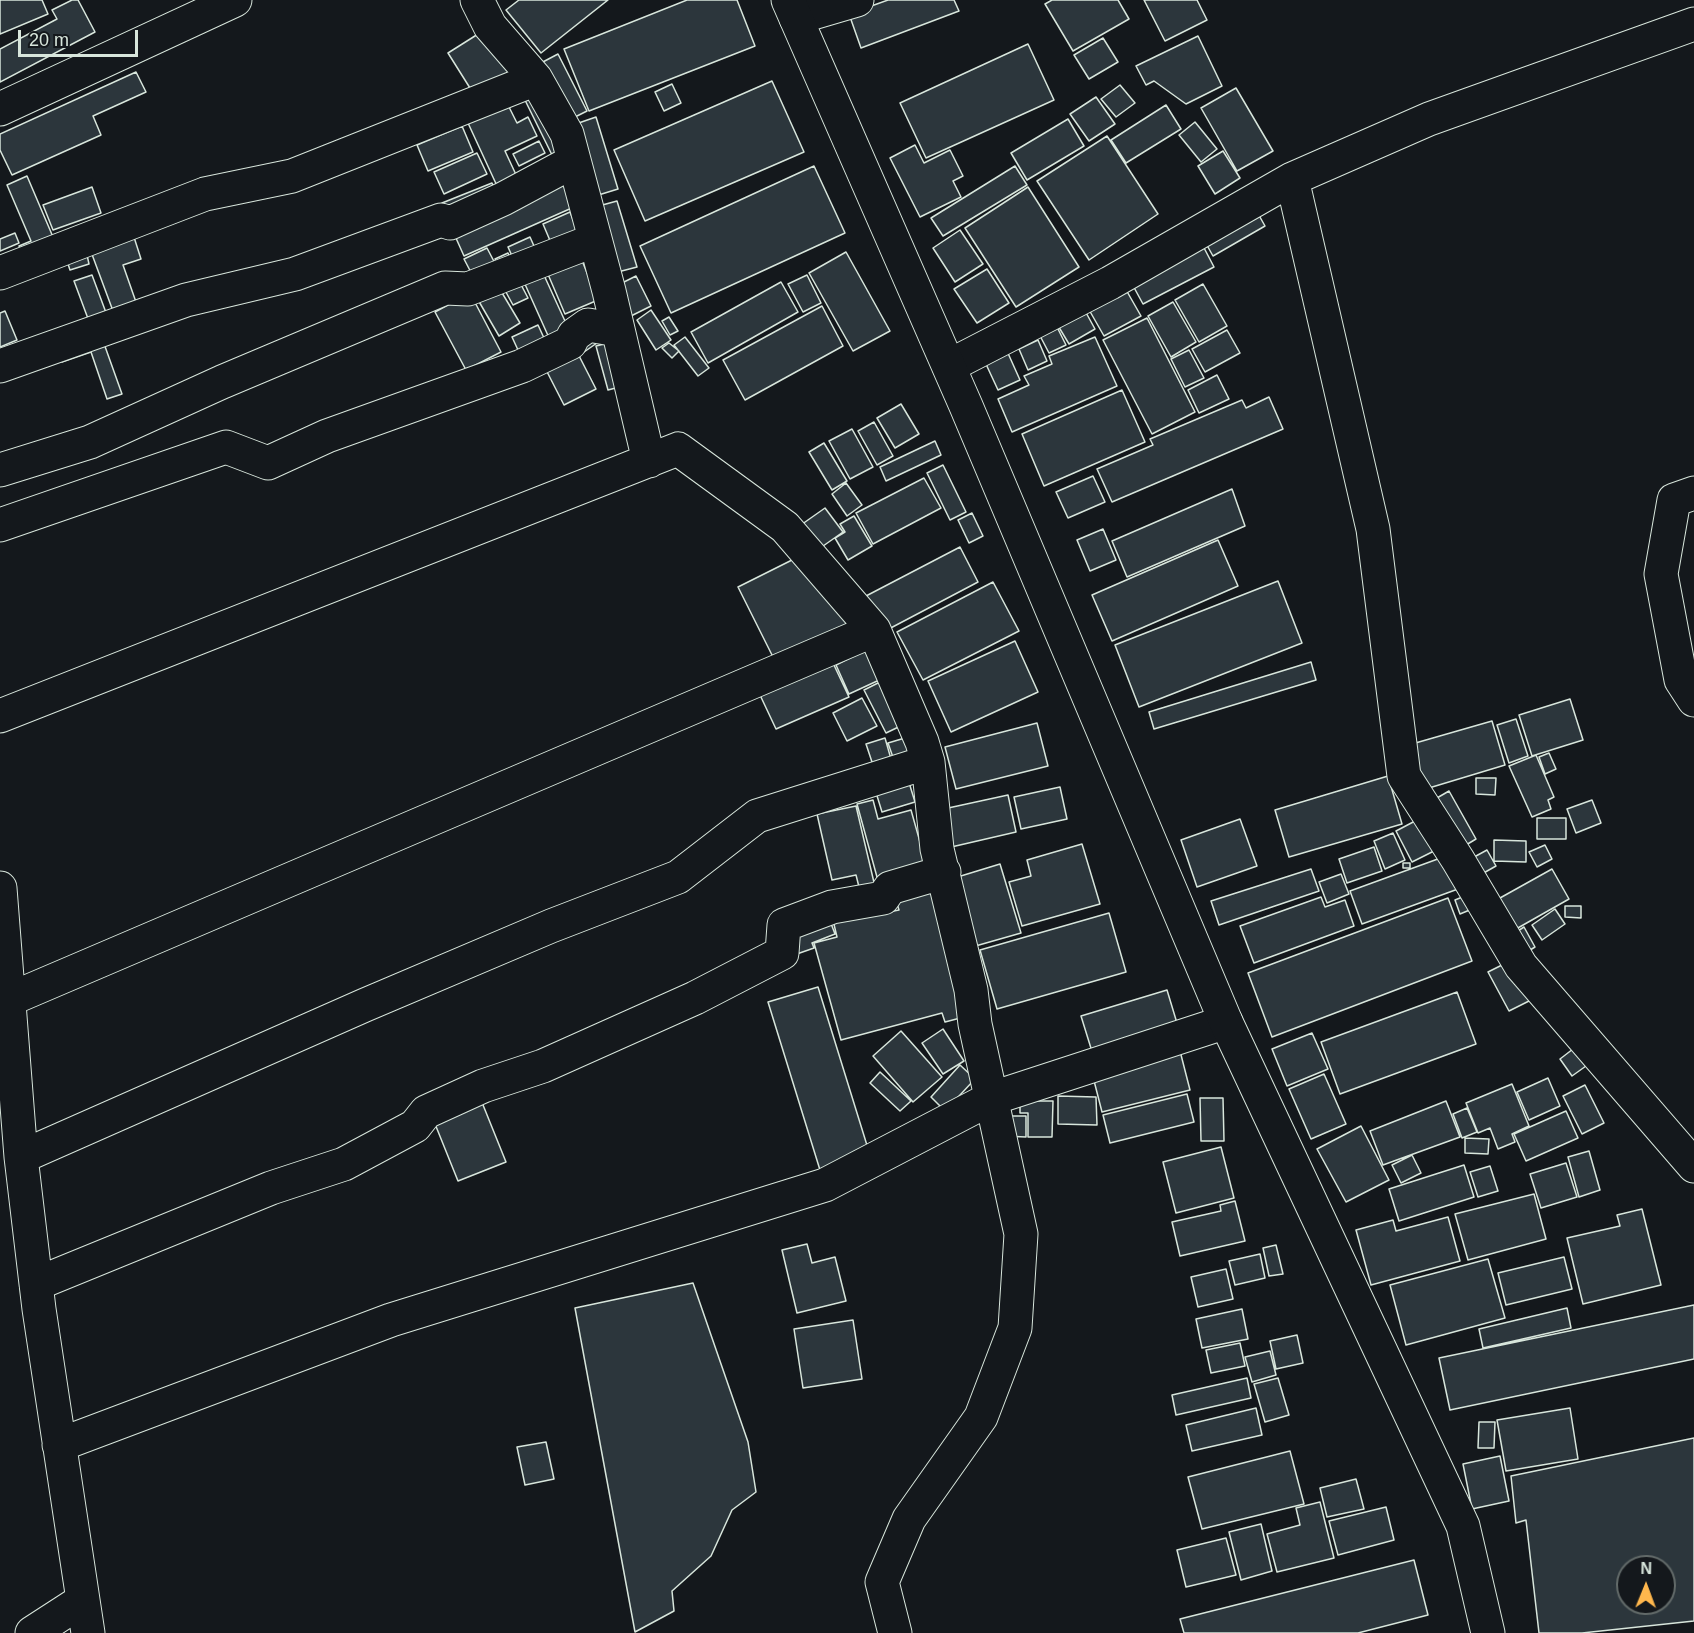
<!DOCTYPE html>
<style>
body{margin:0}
#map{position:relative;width:1694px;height:1633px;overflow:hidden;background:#14181c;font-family:Arial,sans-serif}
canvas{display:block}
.north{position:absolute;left:1616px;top:1555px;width:60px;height:60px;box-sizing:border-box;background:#14181c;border:2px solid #626a69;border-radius:50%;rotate:1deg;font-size:16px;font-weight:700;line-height:24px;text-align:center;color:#d8e6dc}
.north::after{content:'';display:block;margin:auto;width:21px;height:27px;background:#ffb74d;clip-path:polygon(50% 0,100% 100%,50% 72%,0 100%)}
.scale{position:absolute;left:18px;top:30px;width:120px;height:27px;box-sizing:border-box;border:3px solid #d8e6dc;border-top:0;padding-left:8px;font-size:18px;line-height:21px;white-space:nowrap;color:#d8e6dc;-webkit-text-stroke:4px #14181c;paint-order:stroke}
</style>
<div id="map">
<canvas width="1694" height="1633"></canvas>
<div class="north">N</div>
<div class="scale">20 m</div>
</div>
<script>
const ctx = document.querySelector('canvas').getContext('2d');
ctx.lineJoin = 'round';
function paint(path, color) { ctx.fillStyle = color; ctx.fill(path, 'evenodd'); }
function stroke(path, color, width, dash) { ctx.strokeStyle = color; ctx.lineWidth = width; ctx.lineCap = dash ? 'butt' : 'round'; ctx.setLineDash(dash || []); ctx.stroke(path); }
const building = new Path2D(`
 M0,0H42L48,14L0,34Z
 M72,0H78L95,32L0,82V49L57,19L52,10Z
 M519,0H608L541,53L506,10Z
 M687,0H737L755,46L589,111L564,49Z
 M888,0H954L959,11L861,48L849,14Z
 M1052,0H1118L1129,19L1073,51L1045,4Z
 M1144,0H1197L1207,20L1165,41Z
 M486,29L514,72L475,96L448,53Z
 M1198,36L1222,86L1186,104L1154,81L1146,85L1136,66Z
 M1103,38L1118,62L1089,79L1074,55Z
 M1028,44L1054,100L926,158L900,103Z
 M558,54L587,111L567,121L539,64Z
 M136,72L146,92L93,116L101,135L12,175L0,150V134Z
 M772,81L804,152L645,221L614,150Z
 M672,84L681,103L664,111L655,92Z
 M531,85L565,156L555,161L520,90Z
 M1120,85L1135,103L1116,117L1101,99Z
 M1236,88L1273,151L1237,171L1201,108Z
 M1096,97L1115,124L1089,141L1070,114Z
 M508,105L517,123L528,117L537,136L505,151L518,179L498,188L468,123Z
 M1166,105L1181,129L1126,163L1111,140Z
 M596,117L618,189L592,197L570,126Z
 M1068,119L1084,146L1027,180L1011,153Z
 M1195,122L1217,149L1201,162L1179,135Z
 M462,126L473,152L428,171L417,145Z
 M1107,136L1158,214L1089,260L1037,181Z
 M539,141L545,153L519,166L513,154Z
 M915,145L924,163L950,150L963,176L953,181L961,197L920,217L890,158Z
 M1223,151L1240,178L1215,194L1198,166Z
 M477,153L487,174L444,194L434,172Z
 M814,166L845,233L671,313L640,246Z
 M1015,166L1027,185L943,236L931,218Z
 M27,176L56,244L24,257L19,246L31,241L7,185Z
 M560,178L574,207L464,256L451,227Z
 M492,183L499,200L449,220L442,203Z
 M92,187L101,213L53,230L43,205Z
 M1028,187L1079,267L1016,307L965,228Z
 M617,201L637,267L614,273L595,207Z
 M1256,210L1265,226L1213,256L1204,240Z
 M570,212L581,240L554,250L543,224Z
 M960,230L983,264L955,282L933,248Z
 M15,233L19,243L0,251V239Z
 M133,234L141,259L123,265L136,302L113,311L90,249Z
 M530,237L538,255L516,265L508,247Z
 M1202,244L1214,267L1143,304L1131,282Z
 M487,248L499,271L476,282L464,259Z
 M846,252L890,331L853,351L809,273Z
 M508,253L515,268L502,273L495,259Z
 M87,255L89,264L70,270L67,261Z
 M581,258L598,300L565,314L547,272Z
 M987,269L1009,303L977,323L954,289Z
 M543,273L570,332L550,340L524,282Z
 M92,275L108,318L90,324L74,281Z
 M516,275L528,298L513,305L501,283Z
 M807,275L821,303L803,312L788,284Z
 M636,276L651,306L629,317L614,287Z
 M495,281L520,323L499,336L474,293Z
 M781,282L798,312L708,363L691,332Z
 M1203,284L1227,326L1199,342L1175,300Z
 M1125,288L1141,316L1104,336L1088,308Z
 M470,293L501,352L466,370L435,312Z
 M1173,302L1196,342L1171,357L1148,316Z
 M822,306L843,346L745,400L723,360Z
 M1084,309L1095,329L1069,344L1057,324Z
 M651,310L671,340L656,350L637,320Z
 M5,311L17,340L0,347V313Z
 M669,317L678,331L670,335L662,321Z
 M1147,318L1195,412L1152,434L1103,340Z
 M1055,323L1066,345L1049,353L1038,332Z
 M538,325L550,351L524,363L512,337Z
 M1227,330L1240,353L1205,372L1192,349Z
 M589,331L597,343L584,352L575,340Z
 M685,337L709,368L698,376L674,345Z
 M1095,337L1117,386L1012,432L998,399L1029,385L1024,376L1052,364L1049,356Z
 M102,338L122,394L107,399L91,352L62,362L59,352Z
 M1038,340L1047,361L1028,370L1019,349Z
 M616,341L627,385L608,390L596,346Z
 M669,343L679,351L672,358L662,348Z
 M574,346L596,389L564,405L542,362Z
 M1189,350L1204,378L1185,387L1171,359Z
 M1007,351L1020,380L998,390L985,362Z
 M1217,375L1229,399L1199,413L1188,390Z
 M1122,390L1145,442L1044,486L1022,434Z
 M1269,397L1283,429L1112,502L1097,469L1153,445L1150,439L1242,400L1246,408Z
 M901,404L919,434L895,448L877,418Z
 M874,422L893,456L877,465L858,431Z
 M852,429L873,467L850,479L829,441Z
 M935,441L941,455L886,481L880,467Z
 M824,443L847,481L832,490L809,452Z
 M943,465L966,512L950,520L927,473Z
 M1093,476L1105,502L1068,518L1056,492Z
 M924,478L941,508L873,544L856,513Z
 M846,483L862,505L847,516L832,494Z
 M1232,489L1245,526L1127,577L1112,541Z
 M825,508L843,532L816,551L798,527Z
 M972,513L983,536L969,543L958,520Z
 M854,516L872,546L848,560L835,538L845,532L840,524Z
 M1103,529L1116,560L1090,571L1077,540Z
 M1218,540L1238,586L1112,641L1092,595Z
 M960,547L978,582L885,631L866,596Z
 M802,555L855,626L777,665L738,587Z
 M1278,581L1302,643L1139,707L1115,645Z
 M993,582L1019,631L923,680L897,632Z
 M1015,641L1038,692L951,732L928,681Z
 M874,646L888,676L849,694L836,665Z
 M1311,662L1316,680L1154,729L1149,712Z
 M833,663L849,697L776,729L760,695Z
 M890,677L911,721L886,733L864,690Z
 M862,698L877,726L847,741L833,713Z
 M1570,699L1583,740L1532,756L1519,715Z
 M1516,719L1528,756L1509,763L1497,725Z
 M1492,721L1505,765L1419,791L1405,746Z
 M1037,723L1048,766L956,789L945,747Z
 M915,735L923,758L896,766L888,743Z
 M885,738L891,759L873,765L866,744Z
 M1549,753L1556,769L1545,774L1539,757Z
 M1536,755L1554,797L1548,800L1551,809L1532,817L1509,766Z
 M907,776L915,802L882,812L874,786Z
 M1388,776L1402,824L1289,857L1275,810Z
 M1476,778H1496L1495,795L1476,794Z
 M1060,787L1067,819L1021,829L1014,797Z
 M1449,791L1476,839L1456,851L1430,802Z
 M1008,795L1016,832L947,848L939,810Z
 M873,800L878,819L911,810L929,874L880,888L857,804Z
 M1592,800L1601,823L1576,833L1567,809Z
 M856,806L876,891L861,895L856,875L832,880L817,814Z
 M1537,818H1566V839H1537Z
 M1240,819L1257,866L1197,887L1181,840Z
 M1417,820L1434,851L1412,862L1396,831Z
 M1393,833L1405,860L1385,869L1374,841Z
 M1494,840L1526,841V862L1494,861Z
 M1082,844L1100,904L1022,926L1009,882L1031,876L1027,860Z
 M1545,845L1552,859L1537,867L1529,852Z
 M1374,847L1382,871L1347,883L1339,859Z
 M1487,850L1496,866L1473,879L1465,862Z
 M1446,856L1458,889L1362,924L1350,891Z
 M1403,863H1410V868H1403Z
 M1000,864L1021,933L972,947L951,879Z
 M1311,869L1319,891L1219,925L1211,901Z
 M1552,869L1569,899L1509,933L1491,903Z
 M1341,874L1349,894L1327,903L1319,882Z
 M932,881L968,1016L945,1022L942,1013L841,1040L814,943L837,937L832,916L883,913L899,910L893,891Z
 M1472,893L1477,907L1460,914L1455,900Z
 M1321,897L1325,907L1345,900L1354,926L1254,963L1240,926Z
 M1448,898L1472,961L1272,1037L1248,973Z
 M1565,906H1581V918L1565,917Z
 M1555,909L1565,924L1542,940L1532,925Z
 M827,913L835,934L812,943L814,948L794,955L785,928Z
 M1109,913L1126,972L997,1009L980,950Z
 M1524,927L1535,947L1519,957L1507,938Z
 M1510,961L1531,1000L1509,1011L1488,972Z
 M818,987L870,1155L820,1170L768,1002Z
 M1167,990L1180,1033L1094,1058L1081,1016Z
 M1457,992L1476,1044L1340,1094L1321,1042Z
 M943,1029L964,1061L943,1074L922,1043Z
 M901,1031L942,1077L913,1102L873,1056Z
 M1312,1033L1328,1069L1287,1086L1272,1049Z
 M1179,1047L1190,1090L1102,1112L1091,1069Z
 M1573,1049L1586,1066L1572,1076L1560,1059Z
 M960,1065L975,1079L945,1111L931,1097Z
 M880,1072L911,1101L900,1111L870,1083Z
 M1324,1074L1346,1124L1311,1139L1289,1089Z
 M1548,1078L1560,1106L1529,1120L1517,1092Z
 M1512,1084L1529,1126L1512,1134L1515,1142L1498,1149L1490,1128L1478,1133L1466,1103Z
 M1585,1085L1604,1123L1582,1134L1563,1096Z
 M1187,1094L1194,1122L1110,1143L1103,1115Z
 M479,1095L506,1162L458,1181L431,1114Z
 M1058,1096L1096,1097L1097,1125L1058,1124Z
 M1200,1098H1223L1224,1141H1201Z
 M1020,1101H1053L1052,1137H1028V1113H1020Z
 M1446,1101L1460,1137L1383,1165L1370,1131Z
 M1467,1108L1477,1132L1462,1138L1453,1114Z
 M1566,1111L1578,1138L1526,1161L1514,1134Z
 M1004,1116H1026V1137L1003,1136Z
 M1361,1126L1389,1180L1346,1202L1317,1149Z
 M1465,1138L1489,1139L1488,1154L1465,1153Z
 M1221,1147L1234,1198L1176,1213L1163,1162Z
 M1589,1151L1600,1190L1579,1197L1568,1157Z
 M1412,1155L1421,1173L1401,1183L1392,1165Z
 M1566,1163L1577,1197L1541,1208L1530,1174Z
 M1464,1165L1474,1197L1399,1221L1389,1189Z
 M1490,1166L1498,1191L1478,1197L1470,1172Z
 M1534,1194L1546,1239L1468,1260L1455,1214Z
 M1235,1201L1245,1241L1180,1256L1172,1222L1221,1211L1220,1205Z
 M1642,1209L1661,1285L1583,1304L1567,1238L1620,1226L1617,1215Z
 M1448,1217L1460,1261L1371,1285L1356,1230L1393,1220L1396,1231Z
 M807,1244L812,1263L835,1257L846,1301L797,1313L782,1250Z
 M1276,1245L1283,1274L1269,1276L1263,1248Z
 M1260,1254L1265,1278L1235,1285L1229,1261Z
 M1564,1257L1572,1289L1506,1305L1498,1273Z
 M1488,1259L1505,1318L1406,1345L1390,1285Z
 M1226,1269L1233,1299L1198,1307L1191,1277Z
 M693,1283L748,1442L756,1492L732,1510L711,1556L672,1591L674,1611L635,1632L575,1308Z
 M1694,1305V1359L1450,1410L1439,1358Z
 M1567,1308L1571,1328L1483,1348L1479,1329Z
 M1242,1309L1248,1339L1202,1348L1196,1319Z
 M853,1320L862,1379L803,1388L794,1329Z
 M1297,1335L1303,1363L1276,1369L1270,1341Z
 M1240,1343L1245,1366L1211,1373L1206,1350Z
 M1270,1351L1276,1375L1252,1382L1245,1357Z
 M1247,1378L1251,1398L1176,1415L1172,1395Z
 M1278,1378L1289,1415L1265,1422L1254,1384Z
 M1256,1408L1262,1435L1192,1451L1186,1425Z
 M1570,1408L1578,1459L1506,1471L1497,1420Z
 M1479,1422H1495L1494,1448H1478Z
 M1694,1438V1621L1582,1633H1539L1526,1520L1516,1523L1511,1476ZM1628,1567H1664V1603H1628Z
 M546,1442L554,1479L525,1485L517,1447Z
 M1290,1451L1304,1504L1202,1529L1188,1477Z
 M1500,1456L1509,1501L1472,1509L1463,1464Z
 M1356,1479L1364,1509L1327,1517L1320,1488Z
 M1320,1502L1334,1558L1277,1572L1267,1534L1300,1525L1296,1508Z
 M1386,1507L1394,1540L1338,1555L1329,1521Z
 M1261,1524L1272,1571L1241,1580L1229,1532Z
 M1226,1538L1236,1575L1186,1587L1177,1550Z
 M1414,1560L1428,1615L1358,1633H1184L1180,1619Z`);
paint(building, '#2c363c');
stroke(building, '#d8e6dc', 1.5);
const street = new Path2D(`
 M477,0L490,26L536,79L567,134L609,291L649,461
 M796,18L857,0
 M0,109L235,0
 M1292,179L1373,529L1404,776L1458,860L1521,966L1694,1166
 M0,273L205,194L292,176L536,79
 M0,366L186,300L295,274L441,220L450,223L503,199L574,161
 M949,366L1110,283L1292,179L1429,119L1694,24
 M0,470L90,442L222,382L445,288L468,289L595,240
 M1694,493L1674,500L1661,574L1681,680L1694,700
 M0,525L226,447L268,463L327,436L522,366L570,343L574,335L588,325L618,330
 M0,716L678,449L785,527L874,630L922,742L928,762L937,849L971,990L975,1024L1021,1234L1015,1328L981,1417L909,1519L882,1582L895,1633
 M0,888L21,1157L39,1309L88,1633
 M8,1000L874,630
 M21,1157L365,1005L551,926L678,877L757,816L928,762
 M36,1284L271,1188L344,1164L415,1126L426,1112L483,1086L543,1066L695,998L782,953L784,925L832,907L883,898L890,888L944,872
 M59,1445L391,1320L825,1185L990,1099L1226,1022
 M32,1633L83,1600`);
const primary = new Path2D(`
 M788,0L966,406L1226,1022L1463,1526L1488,1633`);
stroke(street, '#d8e6dc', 35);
stroke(primary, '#d8e6dc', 35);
stroke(street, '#14181c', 33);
stroke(primary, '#14181c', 33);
</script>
